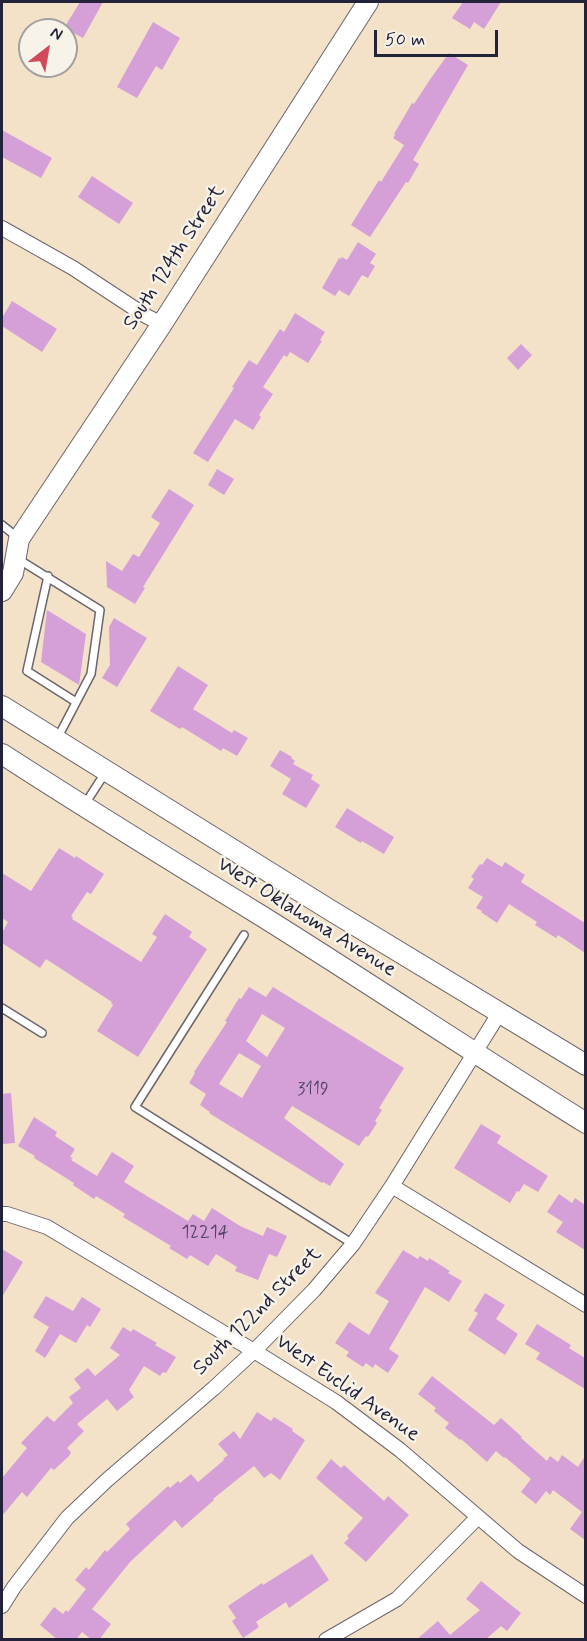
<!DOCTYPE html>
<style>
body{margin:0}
#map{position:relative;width:587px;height:1641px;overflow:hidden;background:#f3e2c8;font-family:Mynerve,sans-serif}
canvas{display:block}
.frame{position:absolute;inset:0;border:3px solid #22223b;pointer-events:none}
.north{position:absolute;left:18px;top:18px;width:60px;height:60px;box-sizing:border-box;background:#f7f3e8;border:2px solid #a29fa3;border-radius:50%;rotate:31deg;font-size:16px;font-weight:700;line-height:24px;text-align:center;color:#22223b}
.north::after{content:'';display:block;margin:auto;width:21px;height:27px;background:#d1495b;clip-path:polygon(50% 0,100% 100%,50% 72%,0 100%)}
.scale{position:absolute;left:374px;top:30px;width:124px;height:27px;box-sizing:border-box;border:3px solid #22223b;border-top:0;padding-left:8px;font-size:18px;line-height:21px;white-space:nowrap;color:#22223b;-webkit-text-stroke:4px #f7f3e8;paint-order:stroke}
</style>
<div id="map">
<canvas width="587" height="1641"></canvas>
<div class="frame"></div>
<div class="north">N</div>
<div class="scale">50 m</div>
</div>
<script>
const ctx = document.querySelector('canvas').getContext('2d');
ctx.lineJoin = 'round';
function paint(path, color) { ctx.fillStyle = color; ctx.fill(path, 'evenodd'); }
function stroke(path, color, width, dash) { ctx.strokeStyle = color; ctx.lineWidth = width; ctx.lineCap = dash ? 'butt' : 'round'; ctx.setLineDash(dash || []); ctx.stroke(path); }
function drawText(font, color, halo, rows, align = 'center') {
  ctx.font = font + ' Mynerve,sans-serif'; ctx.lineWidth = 5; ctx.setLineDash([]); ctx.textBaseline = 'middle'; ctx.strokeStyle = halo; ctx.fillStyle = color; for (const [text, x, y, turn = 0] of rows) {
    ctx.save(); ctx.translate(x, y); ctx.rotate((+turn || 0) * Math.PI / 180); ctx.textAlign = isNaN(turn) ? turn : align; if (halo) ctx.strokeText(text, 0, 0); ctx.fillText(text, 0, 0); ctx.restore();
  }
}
paint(new Path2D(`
 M80,2H103L83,38L64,28Z
 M463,2H501L484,29L474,22L470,29L452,18Z
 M153,22L180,38L162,70L156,66L137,98L117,87Z
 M449,53L468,65L413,160L419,164L408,183L406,182L370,237L351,225L379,180L381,182L404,145L393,138L395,135L394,134L412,103L414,104L431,78Z
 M2,130L52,158L41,178L2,157Z
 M92,176L133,203L119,224L78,197Z
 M358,242L376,254L370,263L375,266L368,278L362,275L349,296L339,290L335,296L322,288L339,258L341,259L342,257L347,260Z
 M12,301L57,329L42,352L2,326V318Z
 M295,313L325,332L320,340L322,341L308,363L290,352L287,357L284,355L263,387L273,394L259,415L261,417L253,430L235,419L208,462L193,453L234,388L232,387L249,360L257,365L280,329L284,332Z
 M521,344L532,355L518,370L507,358Z
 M217,469L234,479L224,495L208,485Z
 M169,489L194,505L143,587L145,588L135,604L107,587L106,561L122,571L133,554L139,557L160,523L151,517Z
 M47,610L86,634L79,685L41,662Z
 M114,618L147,638L117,687L102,678L110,665L109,627Z
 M178,666L208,685L193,709L232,733L234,730L248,738L237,756L223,748L221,751L182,727L180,729L150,711Z
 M280,750L292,757L291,758L295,761L293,764L313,775L311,779L320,785L306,808L282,794L291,779L270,766Z
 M347,808L394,837L384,854L362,841L361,843L335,827Z
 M59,848L75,858L76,856L104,874L91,894L87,892L71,916L73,917L72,919L141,962L157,937L152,934L165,914L192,932L189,937L207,949L138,1057L97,1031L113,1005L111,1003L112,1002L46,959L40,968L2,943V933L8,922L2,918V873L31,891Z
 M487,858L502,867L505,862L525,875L521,882L585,923V953L558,935L556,938L535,925L537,922L509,904L497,923L481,912L482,911L476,908L483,897L468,888L474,879L471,877L480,864L482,865Z
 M249,987L266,997L273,987L404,1068L379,1108L382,1110L375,1121L377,1123L368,1137L366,1136L359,1146L292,1106L284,1118L344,1164L330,1186L323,1182L322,1183L209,1113L210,1112L200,1105L206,1094L189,1083L195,1073L194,1072L227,1022L225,1021L239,998L241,999ZM262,1014L285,1028L267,1057L246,1041ZM239,1053L261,1066L242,1098L219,1084Z
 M11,1093L15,1143L2,1144V1094Z
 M34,1117L57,1132L55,1136L75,1149L70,1157L73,1158L71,1160L97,1176L112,1152L134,1166L124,1182L188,1221L193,1214L204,1221L212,1208L240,1226L263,1236L267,1227L287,1236L277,1257L269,1254L258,1280L235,1271L237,1267L216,1254L208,1266L190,1255L187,1259L169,1248L171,1246L123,1217L125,1214L96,1196L94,1199L73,1185L74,1183L34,1158L35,1156L18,1146Z
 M481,1124L501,1136L497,1143L548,1176L538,1192L524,1184L519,1192L517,1191L510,1203L454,1168Z
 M559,1194L572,1203L575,1198L585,1205V1250L556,1232L563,1222L547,1212Z
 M2,1249L23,1262L2,1297Z
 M403,1250L418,1259L420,1256L428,1261L429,1258L450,1271L448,1273L462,1281L449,1302L425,1287L389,1349L399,1356L388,1373L375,1364L373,1368L366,1363L363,1367L346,1356L349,1352L335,1343L349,1322L369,1335L389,1301L375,1293Z
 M485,1293L505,1305L496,1319L518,1334L505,1355L468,1330L478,1313L474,1311Z
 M46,1296L73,1311L82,1297L101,1309L90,1327L87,1325L76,1343L60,1334L45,1358L35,1351L49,1327L33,1317Z
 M537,1324L571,1345L569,1348L585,1358V1389L536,1359L540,1353L525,1344Z
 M123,1327L131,1332L133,1329L157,1343L155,1345L176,1357L166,1373L163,1372L160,1376L144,1366L129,1390L134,1397L117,1411L107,1399L77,1424L84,1431L67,1448L71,1452L69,1456L54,1470L51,1468L27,1497L22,1492L2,1516V1478L27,1448L21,1443L47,1416L54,1422L73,1403L69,1397L81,1388L74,1379L88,1368L95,1376L120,1355L110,1348Z
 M432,1376L494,1425L501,1418L522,1437L521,1438L547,1461L550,1456L558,1462L562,1455L578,1467L585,1456V1540L570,1529L582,1512L553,1490L550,1495L546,1491L536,1504L521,1492L531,1479L505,1457L504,1458L496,1451L487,1462L461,1439L460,1440L445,1428L449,1423L434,1411L436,1408L418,1394Z
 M257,1412L271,1421L274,1417L293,1429L292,1431L305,1440L280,1480L271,1473L264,1478L254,1466L213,1499L214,1500L182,1528L175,1520L130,1562L92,1609L111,1624L99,1640H92L82,1632L76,1640H58L40,1625L54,1607L63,1614L66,1610L68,1612L86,1589L75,1580L86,1567L89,1570L105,1550L107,1552L130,1529L126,1524L168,1486L170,1488L178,1481L180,1483L191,1474L198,1482L224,1460L223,1459L228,1455L218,1444L234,1431L240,1439Z
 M331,1459L341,1468L344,1465L384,1501L388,1496L409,1515L366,1562L344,1543L349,1538L347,1536L363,1518L316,1478Z
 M312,1554L329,1580L289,1608L286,1602L256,1622L259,1627L243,1638L232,1621L236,1618L228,1606L262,1583L263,1585Z
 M481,1581L521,1613L507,1631L501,1626L485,1640H416L438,1621L450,1635L480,1610L466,1599Z`), '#d5a0d8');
const lane = new Path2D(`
 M2,525L17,537
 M18,559L100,610L91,674L57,739
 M48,576L27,671L76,702
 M85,804L105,773
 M244,935L135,1107L353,1244
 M2,1008L42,1033`);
const street = new Path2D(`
 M2,228L73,268L146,316L162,324
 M392,1186L586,1305
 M2,1214H7L47,1227L254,1351L336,1402L400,1450L518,1551L586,1596
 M2,1606L14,1587L67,1518L107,1480L214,1388L254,1351L314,1290L353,1244L392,1186L500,1012
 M326,1640L397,1599L478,1517`);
const secondary = new Path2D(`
 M2,591L13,573L19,539L162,324L368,2
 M2,706L330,910L586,1065
 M2,754C87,809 173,862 260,915C369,983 476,1055 586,1123`);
stroke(lane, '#6b656c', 10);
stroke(street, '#6b656c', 16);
stroke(secondary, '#6b656c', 22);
stroke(lane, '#fff', 7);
stroke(street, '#fff', 14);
stroke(secondary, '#fff', 20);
drawText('18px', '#4f4262', null, [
 ["3119",313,1090],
 ["12214",205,1233]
]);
drawText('21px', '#22223b', '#f7f3e8', [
 ["South 124th Street",175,258,-57],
 ["West Oklahoma Avenue",306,918,32],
 ["South 122nd Street",258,1312,-45],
 ["West Euclid Avenue",347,1389,35]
]);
</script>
